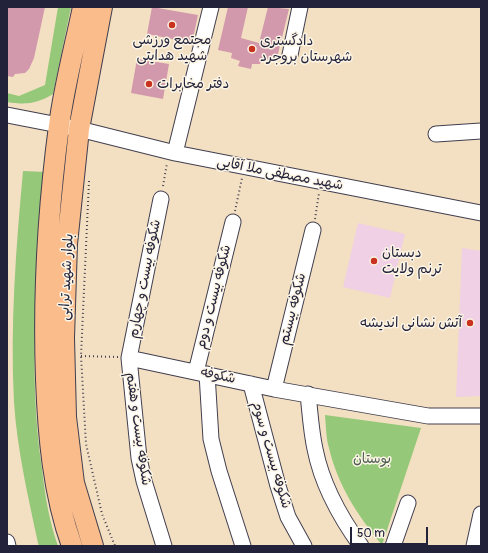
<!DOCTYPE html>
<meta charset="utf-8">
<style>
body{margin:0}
#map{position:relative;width:488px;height:553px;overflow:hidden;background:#f3e0c2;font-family:Pangolin,sans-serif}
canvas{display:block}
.frame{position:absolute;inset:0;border:8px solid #22223b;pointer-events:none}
.scale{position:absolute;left:350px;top:527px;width:78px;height:18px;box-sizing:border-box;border:2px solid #22223b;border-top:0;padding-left:5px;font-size:12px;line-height:14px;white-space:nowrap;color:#22223b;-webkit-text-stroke:3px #fcf5e5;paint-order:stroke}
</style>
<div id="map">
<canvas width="488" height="553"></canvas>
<div class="frame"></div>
<div class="scale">50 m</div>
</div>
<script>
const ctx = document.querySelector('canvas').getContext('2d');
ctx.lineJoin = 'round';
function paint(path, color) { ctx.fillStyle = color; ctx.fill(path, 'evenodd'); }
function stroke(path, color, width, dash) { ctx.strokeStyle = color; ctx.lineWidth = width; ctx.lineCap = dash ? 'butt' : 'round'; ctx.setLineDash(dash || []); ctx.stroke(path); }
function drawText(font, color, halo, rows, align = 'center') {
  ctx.font = font + ' Pangolin,"Playpen Sans Arabic",sans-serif'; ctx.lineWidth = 3; ctx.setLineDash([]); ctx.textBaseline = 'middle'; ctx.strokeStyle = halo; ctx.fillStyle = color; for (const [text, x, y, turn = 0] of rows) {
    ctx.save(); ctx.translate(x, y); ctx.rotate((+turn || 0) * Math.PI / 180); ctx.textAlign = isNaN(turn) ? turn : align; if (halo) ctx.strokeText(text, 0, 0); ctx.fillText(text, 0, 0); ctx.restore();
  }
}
paint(new Path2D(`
 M358,223L405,234L390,298L343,287Z
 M462,248L481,251V396L456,397Z`), '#f0d0e4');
paint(new Path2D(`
 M58,7H71L53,94C36,104 26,105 7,102V93L19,96L45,85Z
 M23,171L46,172C38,271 27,370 42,469C45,495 49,521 58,546H39L38,543C28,496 17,449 14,402C10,324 16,248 23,171Z
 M325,415L421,428L382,545C358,516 338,486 329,448C326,438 326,426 325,415Z`), '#95c878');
paint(new Path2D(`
 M7,7H45L34,58L29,69L25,73L15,74L13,77L7,76Z
 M152,7L198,15L192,43L147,34Z
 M228,7H248L241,38L259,43L268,7L289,9L276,62L262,58L260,64H252L251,69L238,66L240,61L231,58L232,53L218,50Z
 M137,59L169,64L163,99L131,93Z`), '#d298ab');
const minor = new Path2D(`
 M290,55L300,7
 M7,115L79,129L175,153L481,213
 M436,134L481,131
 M175,153L211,7
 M161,199L129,358L139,458L144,481L164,546
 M129,358L274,389L428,416H481
 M196,372L233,222
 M207,374L211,439L219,471L243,546
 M251,384L278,486L288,517L304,546
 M274,389L313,230
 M308,394C310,412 311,431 315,449C322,485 340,517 361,546
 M7,542L8,546
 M393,546L408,503
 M474,546L481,514`);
const major = new Path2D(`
 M72,546C53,493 48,435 46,379C43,295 48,209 59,126C64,86 75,46 83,7
 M93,546L74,483L66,417L64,338L67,244L79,129L102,7`);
stroke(minor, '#413e4f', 17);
stroke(major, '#413e4f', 22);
stroke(new Path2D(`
 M89,181L81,356L86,444L102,514L115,546
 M163,186L167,163
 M235,211L242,178
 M315,219L319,193
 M81,356L118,357`), '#413e4f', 2, [1, 3]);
stroke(minor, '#fff', 15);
stroke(major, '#f9bc8a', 20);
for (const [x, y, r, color] of [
 [172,25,4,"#c8321e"],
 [252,49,4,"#c8321e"],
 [149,84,4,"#c8321e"],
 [374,261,4,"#c8321e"],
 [470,323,4,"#c8321e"]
]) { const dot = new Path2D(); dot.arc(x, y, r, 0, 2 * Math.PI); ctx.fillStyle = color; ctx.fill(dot); stroke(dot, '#fcf5e5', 1.5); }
drawText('14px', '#22223b', '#fcf5e5', [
 ["مجتمع ورزشی",172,40,"center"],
 ["شهید هدایتی",172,56,"center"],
 ["دادگستری",260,41],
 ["شهرستان بروجرد",260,57],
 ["دفتر مخابرات",157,84],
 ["دبستان",382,253],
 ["ترنم ولایت",382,269],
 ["آتش نشانی اندیشه",462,323,"right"]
], 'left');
drawText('14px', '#22223b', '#fcf5e5', [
 ["شهید مصطفی ملا آقایی",280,174,11],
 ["بلوار شهید ترابی",67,277,-87],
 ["شکوفه بیست و چهارم",145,279,-79],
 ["شکوفه بیست و دوم",214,297,-76],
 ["شکوفه بیستم",293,309,-76],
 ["شکوفه",218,376,12],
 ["شکوفه بیست و هفتم",138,429,82],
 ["شکوفه بیست و سوم",271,455,74]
]);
drawText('14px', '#4a5c50', '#fcf5e5', [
 ["بوستان",372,459]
]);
</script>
